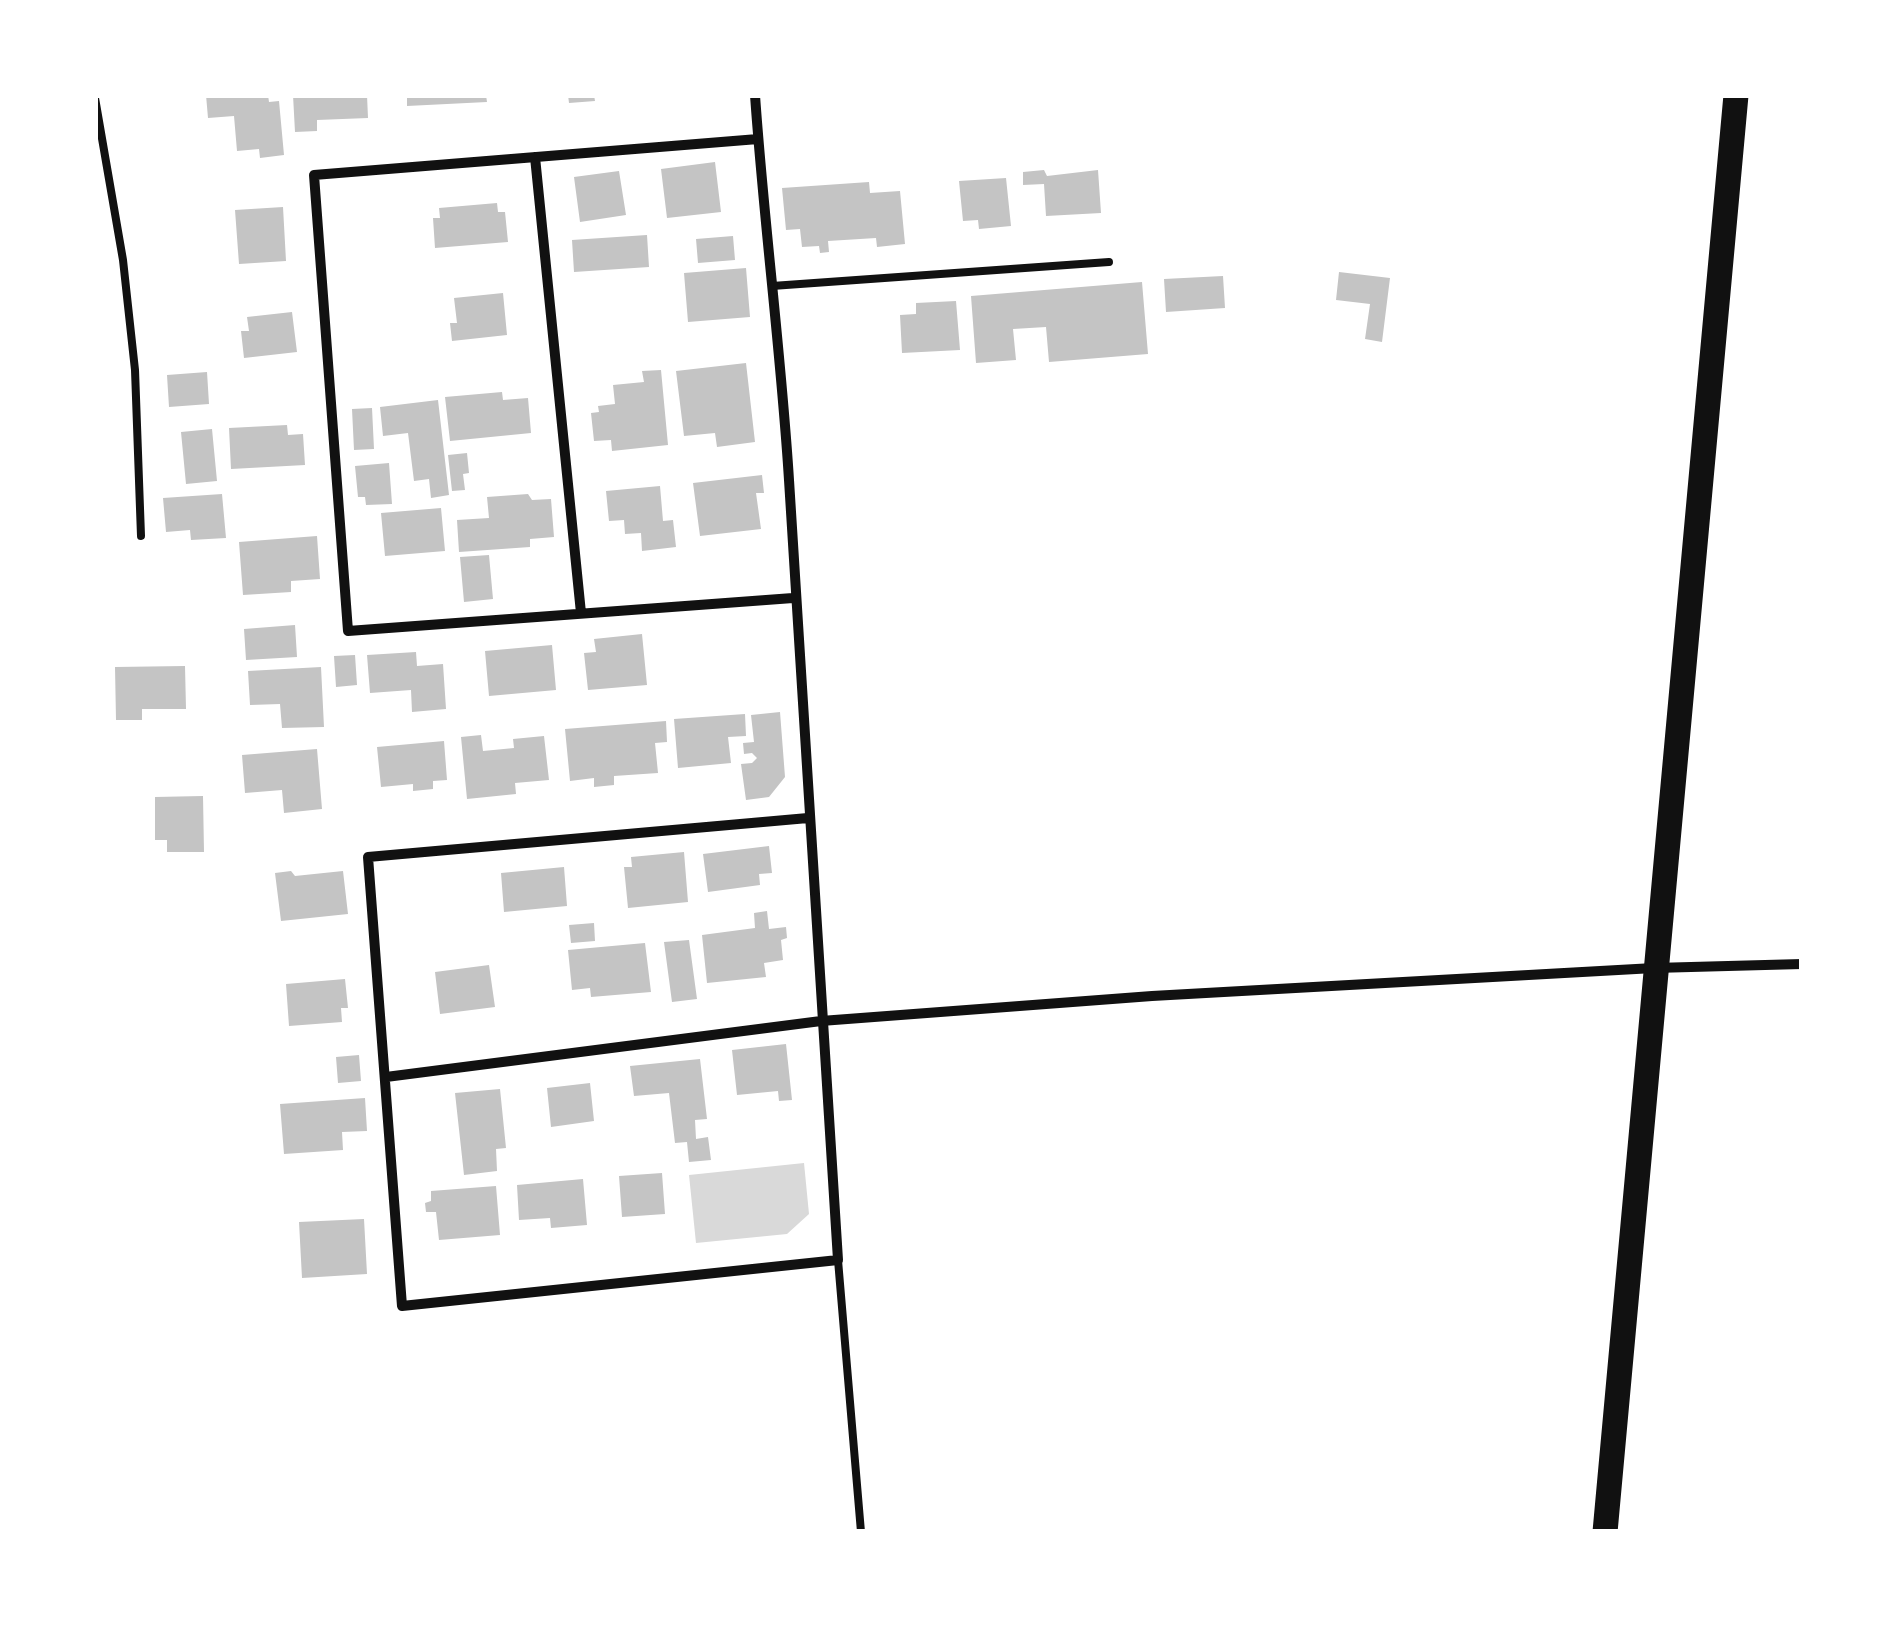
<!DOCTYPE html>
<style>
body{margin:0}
#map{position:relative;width:1897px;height:1627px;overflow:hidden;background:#fff;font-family:"Titillium Web",sans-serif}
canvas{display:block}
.frame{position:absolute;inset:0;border:98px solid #fff;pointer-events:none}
</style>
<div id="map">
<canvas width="1897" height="1627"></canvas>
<div class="frame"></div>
</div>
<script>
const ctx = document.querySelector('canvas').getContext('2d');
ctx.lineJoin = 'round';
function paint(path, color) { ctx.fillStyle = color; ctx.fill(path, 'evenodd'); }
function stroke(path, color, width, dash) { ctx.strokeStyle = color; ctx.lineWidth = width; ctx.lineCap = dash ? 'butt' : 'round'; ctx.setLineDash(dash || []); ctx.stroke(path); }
paint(new Path2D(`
 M804,1163L809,1214L787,1234L696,1243L689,1175Z`), '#d9d9d9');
paint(new Path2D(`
 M206,95H268L269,102L279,101L284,155L260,158L259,149L237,151L234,116L208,118Z
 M293,95H367L368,118L317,120V131L295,132Z
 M407,95H486L487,102L407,106Z
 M568,95H594L595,101L569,103Z
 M715,162L721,212L667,218L661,169Z
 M1044,170L1047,176L1098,170L1101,213L1046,216L1044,184L1023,185V172Z
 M619,171L626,215L580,222L574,177Z
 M1006,178L1011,226L979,229L978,220L963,221L959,181Z
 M869,182L870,193L900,191L905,244L877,247L876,238L828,241L829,252L820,253L819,246L802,247L800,229L786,230L782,188Z
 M497,203L498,212H505L508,242L435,248L433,218H440L439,208Z
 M283,207L286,261L239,264L235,210Z
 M647,235L649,267L574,272L572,240Z
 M733,236L735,260L698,263L696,239Z
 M746,268L750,317L688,322L684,273Z
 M1339,272L1390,278L1382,342L1365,339L1370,304L1336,300Z
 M1223,276L1225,308L1166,312L1164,279Z
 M1142,282L1148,354L1049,362L1046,327L1013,329L1016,360L976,363L971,296Z
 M503,293L507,335L452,341L450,323H457L454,298Z
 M956,301L960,350L902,353L900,315L916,314V303Z
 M292,312L297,352L244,358L241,331H249L247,317Z
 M746,363L755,442L717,447L715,433L684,436L676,371Z
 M661,370L668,445L612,451L611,440L594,441L591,413L599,412L598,406L615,404L613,385L644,382L642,371Z
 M207,372L209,404L169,407L167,375Z
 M502,392L503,400L528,398L531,433L450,441L445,397Z
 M438,400L449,495L431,498L429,479L414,481L408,433L383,436L380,407Z
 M372,408L374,449L354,450L352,409Z
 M287,425L288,435L303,434L305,465L231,469L229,428Z
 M212,429L217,481L186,484L181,432Z
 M467,453L469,473L463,474L465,490L452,491L448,455Z
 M389,463L392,504L366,505L365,497H358L355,466Z
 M762,475L764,493H756L761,529L700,536L693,483Z
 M660,486L663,521L673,520L676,547L642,551L641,533L625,534L624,520L609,521L606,491Z
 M222,494L226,538L191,540L190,530L166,532L163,498Z
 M528,494L532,500L551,499L554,537L530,539V547L459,552L457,520L489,518L487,497Z
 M441,508L445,551L385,556L381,513Z
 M317,536L320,579L291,581V592L243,595L239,542Z
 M489,555L493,599L464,602L460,557Z
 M295,625L297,657L246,660L244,629Z
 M642,634L647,685L588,690L584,653L596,652L594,639Z
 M552,645L556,690L489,696L485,651Z
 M416,652L417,666L443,664L446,709L412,712L411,690L370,693L367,655Z
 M355,655L357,685L336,687L334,656Z
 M185,666L186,709H142V720H116L115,667Z
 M321,667L324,727L282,728L280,704L250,705L248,671Z
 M780,712L785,777L769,797L746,800L741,764L752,763L757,758L752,753L744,754L743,743L754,742L751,715Z
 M745,714L746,736L728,737L731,763L678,768L674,719Z
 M666,721L667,742L655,743L658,773L614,776V785L594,787V778L570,781L565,729Z
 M481,735L483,751L514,748L513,739L544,736L549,780L515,783L516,794L467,799L461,737Z
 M444,741L447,780L433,781V789L413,791V784L381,787L377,747Z
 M317,749L322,809L284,813L282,790L245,793L242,755Z
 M203,796L204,852H167V840H155V797Z
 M769,846L772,873L759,874L760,885L708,892L703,854Z
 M684,852L688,902L628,908L624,867H632L631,857Z
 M564,867L567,906L504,912L501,873Z
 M291,871L295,876L343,871L348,914L281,921L275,873Z
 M767,911L769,929L786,927L787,938L781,940L783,960L764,963L766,977L707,983L702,935L755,928L754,913Z
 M594,923L595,941L571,943L569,925Z
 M689,940L697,999L672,1002L664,942Z
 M645,943L651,992L591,997L590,988L572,990L568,950Z
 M489,965L495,1007L440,1014L435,972Z
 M345,979L348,1008H341L342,1022L289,1026L286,984Z
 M786,1044L792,1100L779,1101L778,1091L737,1095L732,1050Z
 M359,1055L361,1081L338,1083L336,1057Z
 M700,1059L707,1119L695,1120L696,1139L708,1137L711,1160L689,1162L687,1142L675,1143L669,1093L634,1096L630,1066Z
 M590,1083L594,1121L551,1127L547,1088Z
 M500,1089L506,1148L496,1149L497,1171L464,1175L455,1093Z
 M365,1098L367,1131L342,1132L343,1150L284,1154L280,1104Z
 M662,1173L665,1214L622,1217L619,1176Z
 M583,1179L587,1225L551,1228L550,1218L519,1220L517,1185Z
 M496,1186L500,1235L439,1240L436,1212H426L425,1203L431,1201V1191Z
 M364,1219L367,1274L302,1278L299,1222Z`), '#c4c4c4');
stroke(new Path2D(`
 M95,98L123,260L135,370L141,536
 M772,286L1109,262
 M838,1260L861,1532`), '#111', 8);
stroke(new Path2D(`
 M755,95C764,224 781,352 789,480C804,740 820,1000 838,1260L402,1306L368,857L808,818
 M758,139L314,175L348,631L793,598
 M535,157L581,613
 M386,1077L821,1021L1152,996L1654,968L1802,964`), '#111', 10);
stroke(new Path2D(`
 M1605,1532L1736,95`), '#111', 25);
</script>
